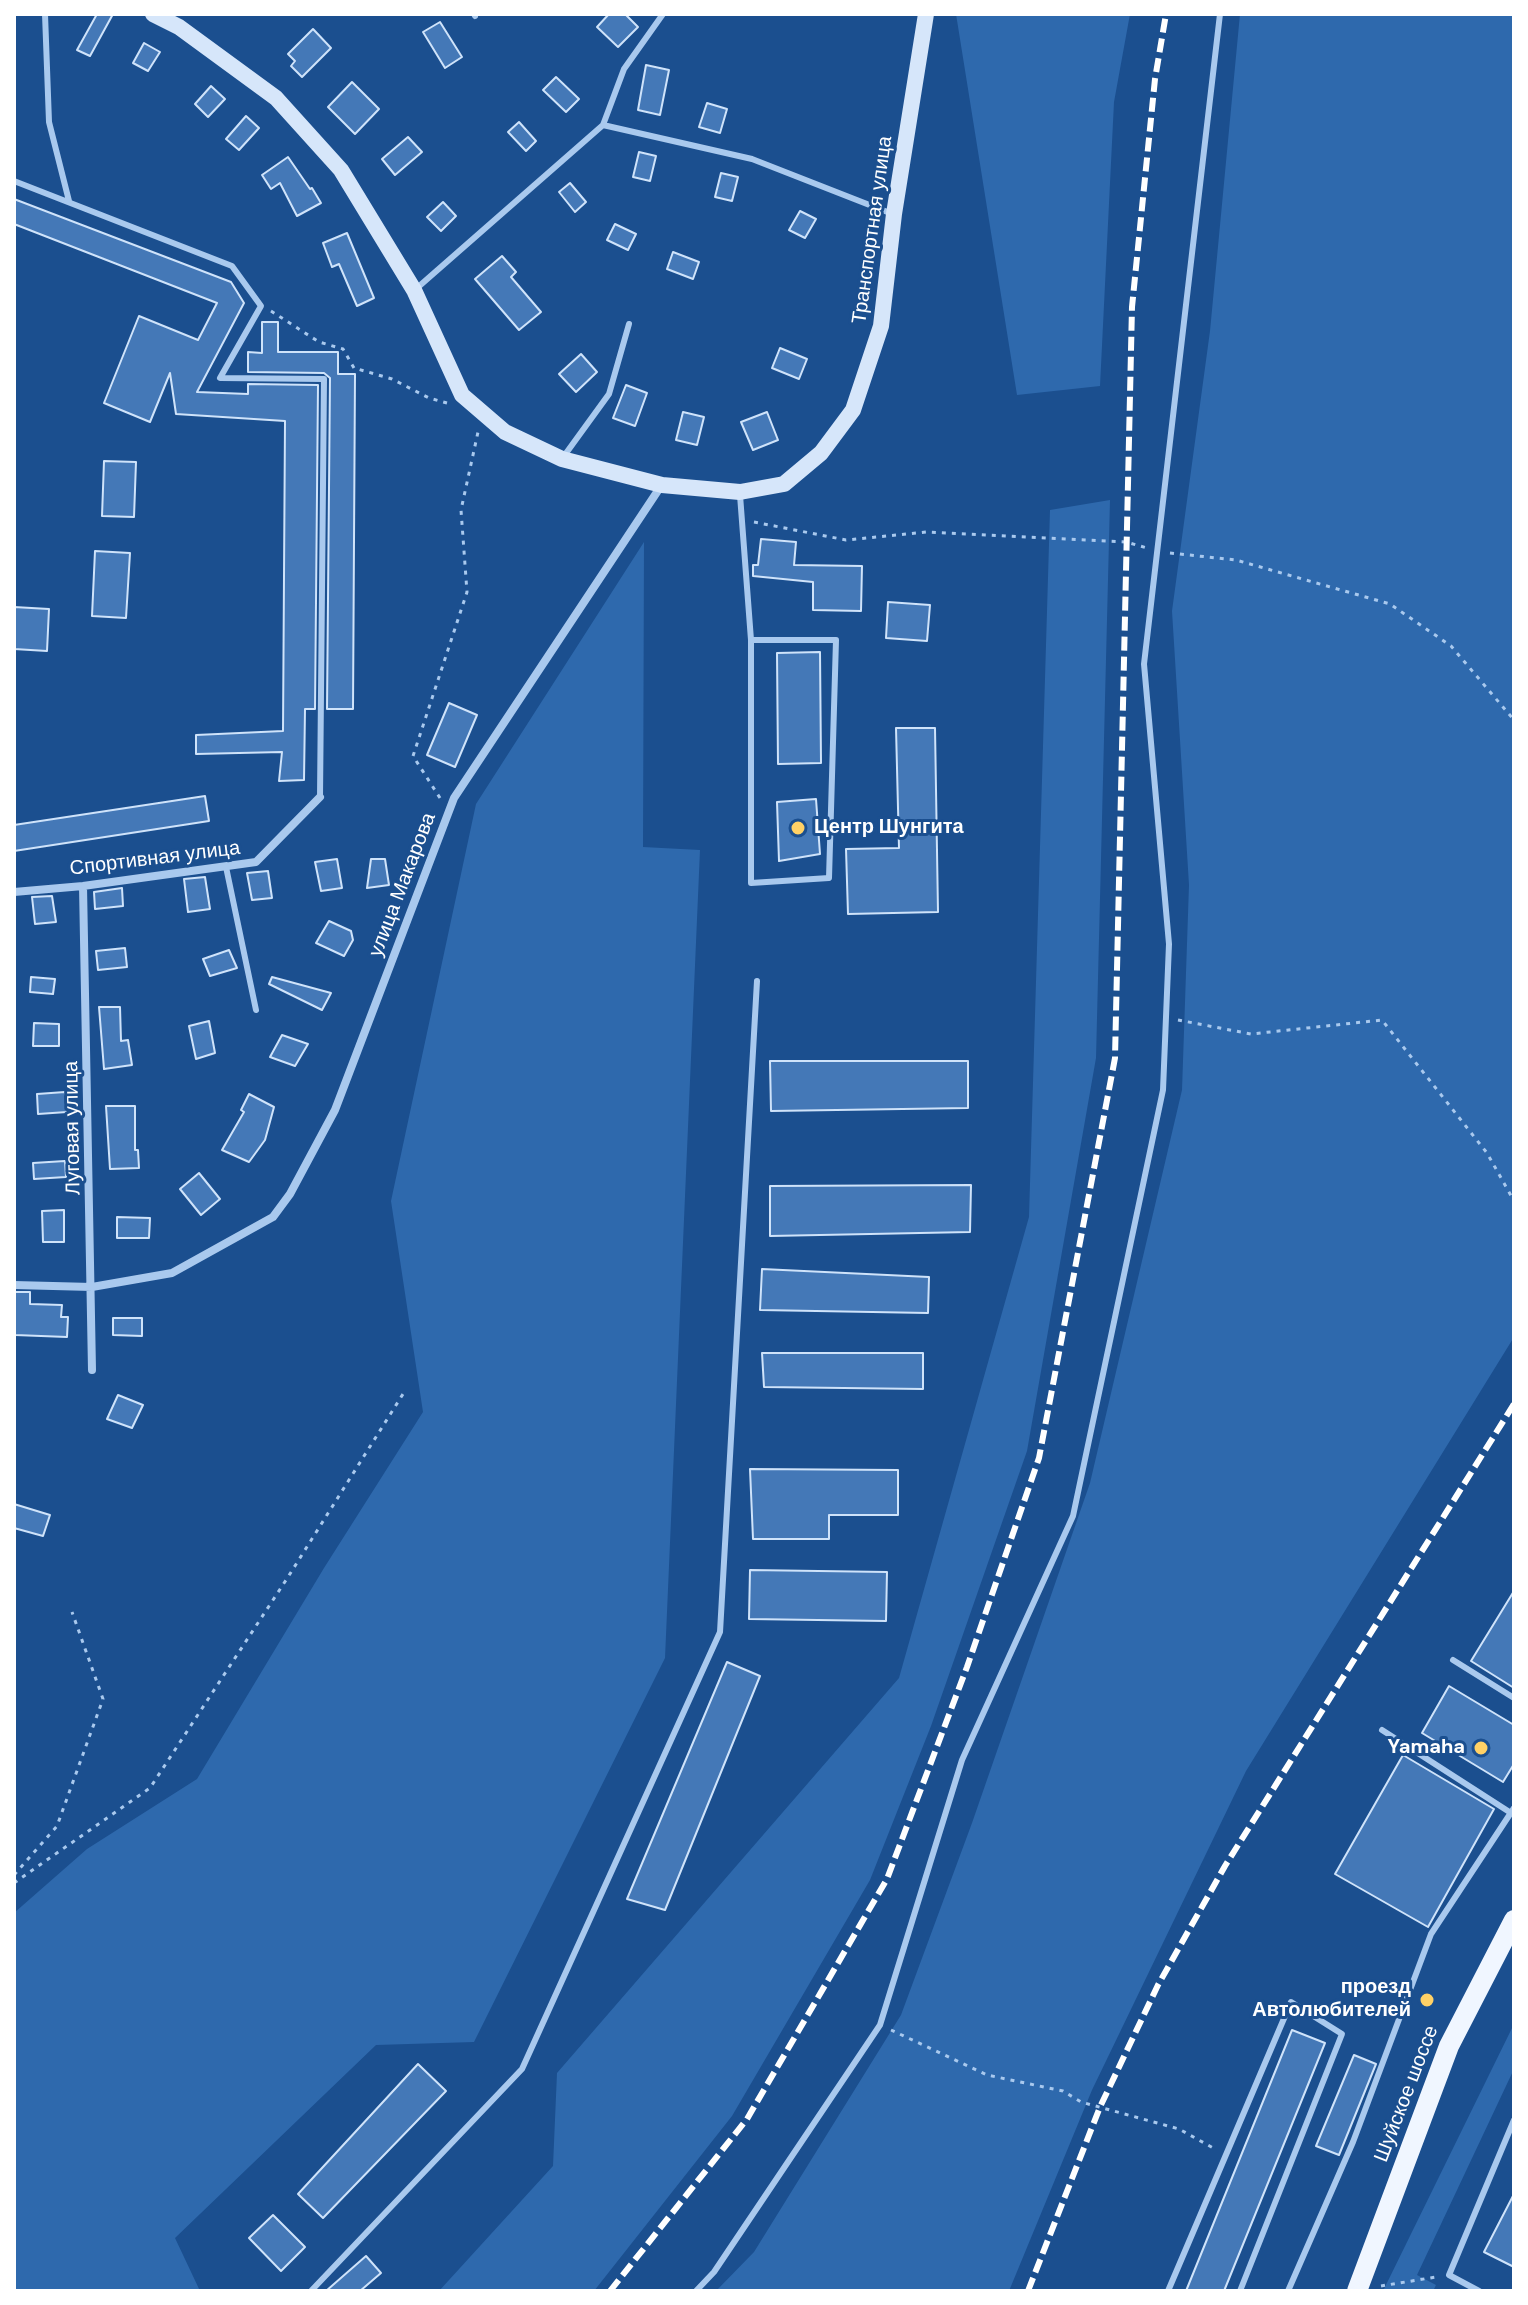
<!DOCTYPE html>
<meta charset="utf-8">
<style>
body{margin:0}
#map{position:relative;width:1528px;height:2305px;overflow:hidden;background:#1b4f8f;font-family:"DM Sans",sans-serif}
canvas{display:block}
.frame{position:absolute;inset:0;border:16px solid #fff;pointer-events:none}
</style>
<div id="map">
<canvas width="1528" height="2305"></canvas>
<div class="frame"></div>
</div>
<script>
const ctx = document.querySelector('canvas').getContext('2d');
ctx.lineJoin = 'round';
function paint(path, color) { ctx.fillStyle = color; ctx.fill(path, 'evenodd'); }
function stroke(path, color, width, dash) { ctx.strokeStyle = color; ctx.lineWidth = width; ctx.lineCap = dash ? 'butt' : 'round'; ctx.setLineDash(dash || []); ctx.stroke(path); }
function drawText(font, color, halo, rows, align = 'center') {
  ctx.font = font + ' "DM Sans",sans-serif'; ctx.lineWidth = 6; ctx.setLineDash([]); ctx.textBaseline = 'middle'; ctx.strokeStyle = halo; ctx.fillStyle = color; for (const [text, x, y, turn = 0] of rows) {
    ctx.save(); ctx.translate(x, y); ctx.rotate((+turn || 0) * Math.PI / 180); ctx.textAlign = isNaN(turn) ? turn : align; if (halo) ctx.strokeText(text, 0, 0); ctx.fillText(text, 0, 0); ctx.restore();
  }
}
paint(new Path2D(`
 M956,14H1130L1114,102L1100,386L1017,395Z
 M1240,14H1514V1337L1246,1771L1092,2090L1009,2291H716L754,2252L901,2015L972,1823L1090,1483L1182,1090L1189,885L1172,611L1210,331Z
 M1110,500L1096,1058L1027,1451L931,1726L870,1880L732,2116L594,2291H439L553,2166L557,2073L899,1678L1029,1217L1050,510Z
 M644,542L643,847L700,850L665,1658L474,2042L376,2045L175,2238L200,2291H14V1913L87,1849L197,1779L324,1568L423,1412L391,1201L476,804Z
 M1514,2024V2069L1417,2275L1436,2285L1433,2291H1383Z`), '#2e69ad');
const building = new Path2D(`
 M97,14H113L90,56L77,50Z
 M609,14H625L638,27L618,47L597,27Z
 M440,22L462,57L445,68L423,32Z
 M313,29L331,48L302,77L291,66L295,61L288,54Z
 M144,43L160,52L148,71L133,63Z
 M646,65L669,70L660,115L638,110Z
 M556,77L579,99L566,112L543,90Z
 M352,82L379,109L355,134L328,107Z
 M211,86L225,99L208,117L195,104Z
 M707,103L727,109L720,133L699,127Z
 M246,116L259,128L239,150L226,139Z
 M519,122L536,141L526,151L508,132Z
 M408,137L422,152L395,175L382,159Z
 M639,152L656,156L650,181L633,177Z
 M288,157L310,189L312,188L321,203L297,216L280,183L271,189L262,175Z
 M721,173L738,177L732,201L715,197Z
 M570,183L586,202L575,212L559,192Z
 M14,199L231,282L244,303L197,392L248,394V384L318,385L315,709H305L304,780L279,781L282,752L196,754V735L283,731L285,421L176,414L170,373L150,422L104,403L139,316L198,340L217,303L14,224Z
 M443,202L456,216L441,231L427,217Z
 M800,211L816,219L805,238L789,230Z
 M615,224L636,234L628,250L607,240Z
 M347,233L374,298L357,306L339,264L332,267L323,243Z
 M673,252L699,262L693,279L667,269Z
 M502,256L516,272L511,277L541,312L519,330L475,279Z
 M262,322H278V352H338V374H355L353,709H327L330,378L324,373L248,372V352L262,353Z
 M780,348L807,359L799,379L772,368Z
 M581,354L597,372L576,392L559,374Z
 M626,385L647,393L635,426L613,418Z
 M683,412L704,417L697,445L676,440Z
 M767,412L778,440L753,450L741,422Z
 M104,461L136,462L134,517L102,516Z
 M761,539L796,542L794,565L862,566L861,611L813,610V582L753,576V565H758Z
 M95,551L130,553L126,618L92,616Z
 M888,602L930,605L927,641L886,638Z
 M14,607L49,609L47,651L14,649Z
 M820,652L821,763L778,764L777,653Z
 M449,703L477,715L455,767L427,755Z
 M896,728H935L938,912L848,914L846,849L899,848Z
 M205,796L209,821L14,851V825Z
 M816,799L820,854L779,861L777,802Z
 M337,859L342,888L321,891L315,862Z
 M371,859H385L389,885L367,888Z
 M268,871L272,898L252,900L247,873Z
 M205,877L210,909L188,912L184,879Z
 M122,888L123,906L95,909L94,892Z
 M52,896L56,922L35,924L32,897Z
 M329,921L351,931L353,940L344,956L316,943Z
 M125,948L127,967L98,970L96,951Z
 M229,950L237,968L210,976L203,959Z
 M31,977L55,979L53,994L30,992Z
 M272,977L331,993L322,1010L269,984Z
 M99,1007H120L121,1041L128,1040L132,1065L104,1069Z
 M209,1021L215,1053L196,1059L189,1026Z
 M34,1023L59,1024V1046H33Z
 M282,1035L308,1044L295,1066L270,1057Z
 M770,1061H968V1108L771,1111Z
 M65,1092L67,1112L38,1114L37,1094Z
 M249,1094L274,1107L265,1140L249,1162L222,1150L244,1112L241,1110Z
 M106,1106H135V1150H138L139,1168L110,1169Z
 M65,1161L66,1177L34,1179L33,1163Z
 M199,1173L220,1199L201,1215L180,1189Z
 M971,1185L970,1232L770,1236V1186Z
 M64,1210V1242H43L42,1211Z
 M117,1217L150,1218L149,1238H117Z
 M762,1269L929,1277L928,1313L760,1310Z
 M15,1292H30V1304L62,1305L61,1317H68L67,1337L15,1335Z
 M113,1318H142V1336L113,1335Z
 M762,1353H923V1389L764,1387Z
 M118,1395L143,1405L132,1428L107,1419Z
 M750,1469L898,1470V1515H829V1539H753Z
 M14,1504L50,1515L43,1536L14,1528Z
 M750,1570L887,1572L886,1621L749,1619Z
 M1514,1591V1688L1471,1661Z
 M727,1662L760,1676L665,1910L627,1899Z
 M1449,1686L1514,1725V1764L1503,1782L1422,1733Z
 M1403,1755L1494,1809L1428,1927L1335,1874Z
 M1292,2030L1325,2043L1224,2291H1186Z
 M1354,2055L1376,2064L1339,2155L1316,2146Z
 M418,2064L446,2091L323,2218L298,2194Z
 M1514,2194V2267L1484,2252Z
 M273,2215L305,2247L281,2271L249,2238Z
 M366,2256L381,2273L360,2291H326Z`);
paint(building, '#4478b7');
stroke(building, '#cfe3fa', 2);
stroke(new Path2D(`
 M271,311L319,342L343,349L354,368L392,379L429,398L447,403
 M754,522L846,540L927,532L1126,542L1147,548
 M1170,553L1236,560L1390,604L1451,646L1514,720
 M440,798L413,756L467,592L461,510L478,432
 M1178,1020L1251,1034L1382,1020L1487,1153L1514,1201
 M14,1875L57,1826L103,1699L72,1612
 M14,1883L150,1788L288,1577L403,1394
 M891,2030L987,2075L1063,2091L1081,2102L1179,2129L1215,2149
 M1381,2286L1436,2277`), '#a9c9ee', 3, [4, 6]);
stroke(new Path2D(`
 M45,14L49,122L69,201
 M474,14L475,16
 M603,125L624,69L663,14
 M14,181L232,266L261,306L220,378L324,379L320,797
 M417,288L603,125L752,159L890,213
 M564,456L609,394L629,324
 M740,495L751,640V883L829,878L836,640H751
 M226,867L256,1010
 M1453,1660L1514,1698
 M1382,1730L1511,1813
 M311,2291L522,2069L720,1632L757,981
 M696,2291L714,2272L880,2025L962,1760L1073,1516L1163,1090L1169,944L1144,664L1220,14
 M1168,2291L1291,2002L1342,2034L1240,2291
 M1288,2291L1353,2142L1431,1934L1514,1808
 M1479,2291L1449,2275L1514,2120`), '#a9c9ee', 6);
stroke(new Path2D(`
 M83,886L92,1370
 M14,892L83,886L256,862L320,797
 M14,1285L92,1287L172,1273L273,1217L290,1194L335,1110L454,798L661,486`), '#a9c9ee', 8);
stroke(new Path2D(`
 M153,14L179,27L276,98L341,170L414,290L462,395L505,432L562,459L662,485L740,492L784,484L821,453L853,410L881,326L894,214L926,14`), '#d6e6fa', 16);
stroke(new Path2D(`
 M1357,2291L1449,2046L1514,1920`), '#f0f6ff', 20);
stroke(new Path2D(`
 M610,2291L747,2119L887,1879L967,1667L1039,1458L1115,1058L1132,307L1155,79L1166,14
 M1028,2291L1100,2107L1158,1985L1225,1866L1514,1404`), '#fff', 6, [14, 6]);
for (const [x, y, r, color] of [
 [798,828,8,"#ffd166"],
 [1481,1748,8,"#ffd166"],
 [1427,2000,8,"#ffd166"]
]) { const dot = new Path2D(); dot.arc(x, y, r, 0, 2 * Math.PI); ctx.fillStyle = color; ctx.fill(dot); stroke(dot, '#1b4f8f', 3); }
drawText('20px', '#fff', '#1b4f8f', [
 ["Транспортная улица",873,230,-82],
 ["Спортивная улица",155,859,-7],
 ["улица Макарова",403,885,-69],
 ["Луговая улица",73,1128,-91],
 ["Шуйское шоссе",1407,2094,-69]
]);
drawText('bold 20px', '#fff', '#1b4f8f', [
 ["Центр Шунгита",814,828,"left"],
 ["Yamaha",1465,1748],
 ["проезд",1411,1988],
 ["Автолюбителей",1411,2011]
], 'right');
</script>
